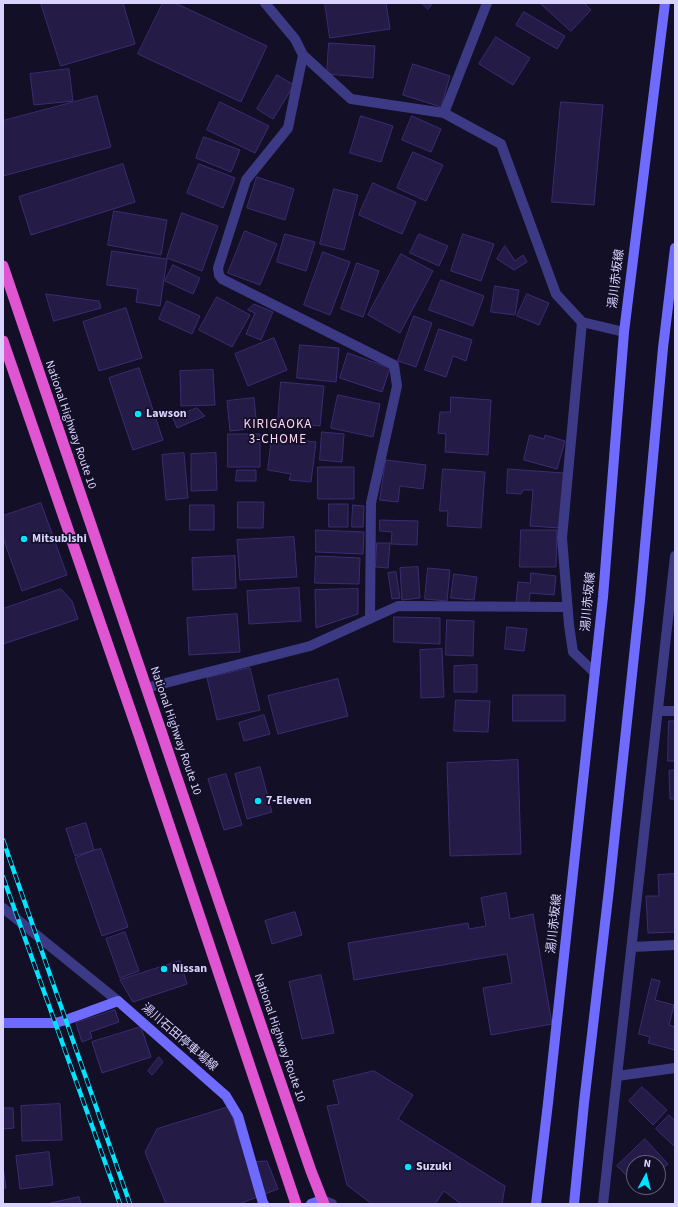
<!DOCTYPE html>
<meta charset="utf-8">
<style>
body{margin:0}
#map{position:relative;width:678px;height:1207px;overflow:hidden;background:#130f26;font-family:"Source Sans 3",sans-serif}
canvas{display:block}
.frame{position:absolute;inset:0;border:4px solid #d9d4ff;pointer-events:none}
.north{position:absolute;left:626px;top:1155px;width:40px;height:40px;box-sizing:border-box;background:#130f26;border:1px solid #625e7d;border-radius:50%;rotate:7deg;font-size:11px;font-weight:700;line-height:16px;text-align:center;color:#d9d4ff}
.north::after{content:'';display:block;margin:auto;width:14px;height:18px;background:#00e5ff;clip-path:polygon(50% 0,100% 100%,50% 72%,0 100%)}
</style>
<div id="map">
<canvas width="678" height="1207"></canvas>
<div class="frame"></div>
<div class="north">N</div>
</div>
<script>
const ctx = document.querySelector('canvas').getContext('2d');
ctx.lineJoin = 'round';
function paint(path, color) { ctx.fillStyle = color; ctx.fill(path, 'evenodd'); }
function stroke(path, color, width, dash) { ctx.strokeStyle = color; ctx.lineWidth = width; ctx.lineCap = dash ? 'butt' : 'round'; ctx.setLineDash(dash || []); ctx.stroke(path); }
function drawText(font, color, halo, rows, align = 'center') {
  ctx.font = font + ' "Source Sans 3","Noto Sans JP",sans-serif'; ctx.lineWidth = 3.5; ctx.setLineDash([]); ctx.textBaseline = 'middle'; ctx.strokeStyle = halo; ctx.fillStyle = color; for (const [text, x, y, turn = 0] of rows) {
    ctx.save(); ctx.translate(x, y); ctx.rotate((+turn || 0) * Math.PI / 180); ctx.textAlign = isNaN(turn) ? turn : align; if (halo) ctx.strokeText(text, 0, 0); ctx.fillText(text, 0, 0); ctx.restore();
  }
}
const building = new Path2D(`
 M41,3H123L135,44L61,66Z
 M163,3H175L267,46L241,102L138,54Z
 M325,3H386L390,29L330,38Z
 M422,3H433L428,9Z
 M540,3H584L591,10L571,31Z
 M524,12L565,36L557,49L516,25Z
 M496,37L530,58L513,85L479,64Z
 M329,43L375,46L373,78L327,74Z
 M413,64L450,76L441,107L403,95Z
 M69,69L73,101L34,105L30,74Z
 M277,75L294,85L273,119L257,109Z
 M97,96L111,147L3,176V121Z
 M220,102L269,126L255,153L207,130Z
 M561,102L603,105L594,205L552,202Z
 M361,116L393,126L381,162L350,153Z
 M412,116L441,129L431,152L402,140Z
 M204,137L240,150L231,172L196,158Z
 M413,152L443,165L426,201L397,188Z
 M123,164L135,202L31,235L19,197Z
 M199,164L235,178L223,208L187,193Z
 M257,177L294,189L285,220L247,208Z
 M373,183L416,202L402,234L359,215Z
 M334,189L358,195L344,250L320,244Z
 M114,211L167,220L161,255L108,245Z
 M182,213L218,226L202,271L167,258Z
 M245,231L277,244L260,285L228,273Z
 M285,234L315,242L306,271L277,262Z
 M419,234L448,246L439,266L410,253Z
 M463,234L494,244L481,281L451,271Z
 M505,246L515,261L523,255L527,262L514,270L497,259Z
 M112,251L167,259L160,306L136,302L138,289L107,285Z
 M323,252L350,262L330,315L304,305Z
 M401,254L433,271L400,333L368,315Z
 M357,263L379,271L363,317L341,309Z
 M173,265L200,278L193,294L165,281Z
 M441,280L484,296L473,326L429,310Z
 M495,286L519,290L515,315L491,312Z
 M46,294L99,301L101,308L54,321Z
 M527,294L549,303L539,325L517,316Z
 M217,297L250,315L232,347L199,330Z
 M167,301L200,316L192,334L159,319Z
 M254,304L273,312L261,340L246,334L255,313L248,310Z
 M126,308L142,358L99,371L83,322Z
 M414,316L432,323L416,367L398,361Z
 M439,329L472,340L466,361L453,356L446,377L425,370Z
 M274,338L287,370L248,386L235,354Z
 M300,345L339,348L336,382L297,378Z
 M348,353L390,368L382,392L340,378Z
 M139,368L163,440L133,450L109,378Z
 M213,370L215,405L181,406L180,371Z
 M281,382L324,386L320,426L278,422Z
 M338,395L380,404L373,437L331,428Z
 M451,397L491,400L488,455L445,452L446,434L438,433L440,412H450Z
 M254,398L257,428L230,431L227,401Z
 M197,408L205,416L177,428L173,418Z
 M322,432L344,434L342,462L320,460Z
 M228,434H260V467H228Z
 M530,435L544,439L545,435L565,441L557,469L524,460Z
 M272,437L316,442L311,482L289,480L291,474L268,470Z
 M184,453L188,498L166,500L162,455Z
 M216,453L217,490L191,491V454Z
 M386,460L426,465L423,489L400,486L398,502L380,500Z
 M318,467H354V499H318Z
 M443,469L485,472L481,528L447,526L448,511H440Z
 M508,469L564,473L560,528L530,526L533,490H523L521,494L507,493Z
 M237,470H256V481H236Z
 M238,502H264L263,528H238Z
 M41,503L67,575L22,591L3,538V516Z
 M329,504H348V527H329Z
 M190,505H214V530H190Z
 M353,505L364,506L363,527H352Z
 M380,520L418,521L417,545L391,544L392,532L380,531Z
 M316,530L364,532L363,554L316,552Z
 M521,530H557L556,567H520Z
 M294,537L297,577L240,580L237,540Z
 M377,543H390L388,568L376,567Z
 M235,556L236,588L193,590L192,558Z
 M316,556L360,558L359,584L315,583Z
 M418,567L420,598L402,600L400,568Z
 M428,568L450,570L447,601L425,599Z
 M396,572L400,598L392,599L388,573Z
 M531,573L556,576L554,595L530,593L529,604L516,603L518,582L530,583Z
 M454,574L477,577L474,600L451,598Z
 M299,588L301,621L249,624L247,591Z
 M61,589L72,601L78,619L3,644V609Z
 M358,589V614L316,628L315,590Z
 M237,614L240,652L189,655L187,618Z
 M394,617L440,618V644L394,642Z
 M447,620L474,621L473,656L446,655Z
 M507,627L527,629L524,651L505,649Z
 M442,649L444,697L421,698L420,650Z
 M477,665V692H454V666Z
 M250,668L260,710L217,720L207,678Z
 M338,679L348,716L278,734L268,696Z
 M513,695H565V721H513Z
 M456,700L490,701L488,732L454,731Z
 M264,715L270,734L244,741L239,723Z
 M669,721H675V761H668Z
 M518,760L521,854L450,856L447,763Z
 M260,767L272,812L247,819L235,774Z
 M675,770V799H670L669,771Z
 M226,774L242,825L224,830L208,779Z
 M86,823L94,850L75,856L66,829Z
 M101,849L128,927L102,936L75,858L94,850Z
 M675,874V932L648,933L646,896H659L658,875Z
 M506,893L510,919L533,914L552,1024L491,1035L483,988L512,983L507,954L354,980L348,943L468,923L469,929L486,926L481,898Z
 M295,912L302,935L272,944L265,921Z
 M125,932L139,971L120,978L106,939Z
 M180,961L187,984L133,1002L120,980Z
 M321,975L334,1033L302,1039L289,982Z
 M652,979L660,981L655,1000L674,1005L669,1025L675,1027V1050L648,1043L650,1037L639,1034Z
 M115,1010L119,1022L90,1032L92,1038L82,1042L76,1023Z
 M141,1027L151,1057L102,1073L92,1042Z
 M159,1057L163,1062L152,1075L148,1071Z
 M374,1071L413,1095L398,1119L505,1186L502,1204H461L444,1191L435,1204H372L347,1185L327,1106L339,1104L333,1081Z
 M642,1087L667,1110L653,1125L629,1101Z
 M60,1104L62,1140L22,1141L21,1106Z
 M229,1107L247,1162L267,1161L278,1189L239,1204H166L145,1152L157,1129Z
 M3,1108H13L14,1128L3,1129Z
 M669,1115L675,1121V1147L656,1129Z
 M645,1139L668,1164L658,1173V1163H634V1183L617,1166Z
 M49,1152L53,1185L20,1189L16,1156Z
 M3,1167L6,1188H3Z
 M79,1197L81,1204H47Z`);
paint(building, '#241b47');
stroke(building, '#3b2d73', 1);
stroke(new Path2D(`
 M265,3L295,39L303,55L351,99L444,113L501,144L556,294L582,322L624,332
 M303,55L288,128L246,180L218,268L219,275L222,279L394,365L397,386L371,503L370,619
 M444,113L487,3
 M582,322L562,538L569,625L573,652L595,673
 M146,688L310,646L398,606L567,607
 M658,711H675
 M3,908L118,1001
 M632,947L675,945
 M617,1076L675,556
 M322,1200L332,1204
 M603,1204L617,1076L675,1068`), '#3d3a85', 10);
stroke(new Path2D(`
 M3,1023H55L66,1020L118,1001L226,1096L238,1116L263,1203L264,1204
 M311,1204L322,1200
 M536,1204L548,1103L603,597L624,332L665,3
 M574,1204L584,1103L609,889L640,600L663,348L675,248`), '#6f6bff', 10);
stroke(new Path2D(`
 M3,266L265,1037L311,1171L324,1204
 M3,341L140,738L296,1204`), '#e055d1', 11);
const rail = new Path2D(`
 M3,840L130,1204
 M3,877L120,1204`);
stroke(rail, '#00e5ff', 4.5);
stroke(rail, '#130f26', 3, [9]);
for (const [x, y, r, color] of [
 [138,414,4,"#00e5ff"],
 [24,539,4,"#00e5ff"],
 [258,801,4,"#00e5ff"],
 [164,969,4,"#00e5ff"],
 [408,1167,4,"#00e5ff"]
]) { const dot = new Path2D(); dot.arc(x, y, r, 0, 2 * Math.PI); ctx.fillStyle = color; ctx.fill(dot); stroke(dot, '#130f26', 1.5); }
drawText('12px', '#d9d4ff', '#130f26', [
 ["湯川赤坂線",617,279,-83],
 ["National Highway Route 10",70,425,71],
 ["湯川赤坂線",589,602,-85],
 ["National Highway Route 10",175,731,71],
 ["湯川赤坂線",555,924,-84],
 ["湯川石田停車場線",179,1038,41],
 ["National Highway Route 10",279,1038,71]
]);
drawText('bold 12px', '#d9d4ff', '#130f26', [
 ["Lawson",146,414],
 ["Mitsubishi",32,539],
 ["7-Eleven",266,801],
 ["Nissan",172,969],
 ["Suzuki",416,1167]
], 'left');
ctx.letterSpacing = '1px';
drawText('13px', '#ffd6f0', '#130f26', [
 ["KIRIGAOKA",278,425],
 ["3-CHOME",278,440]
]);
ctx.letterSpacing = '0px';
</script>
